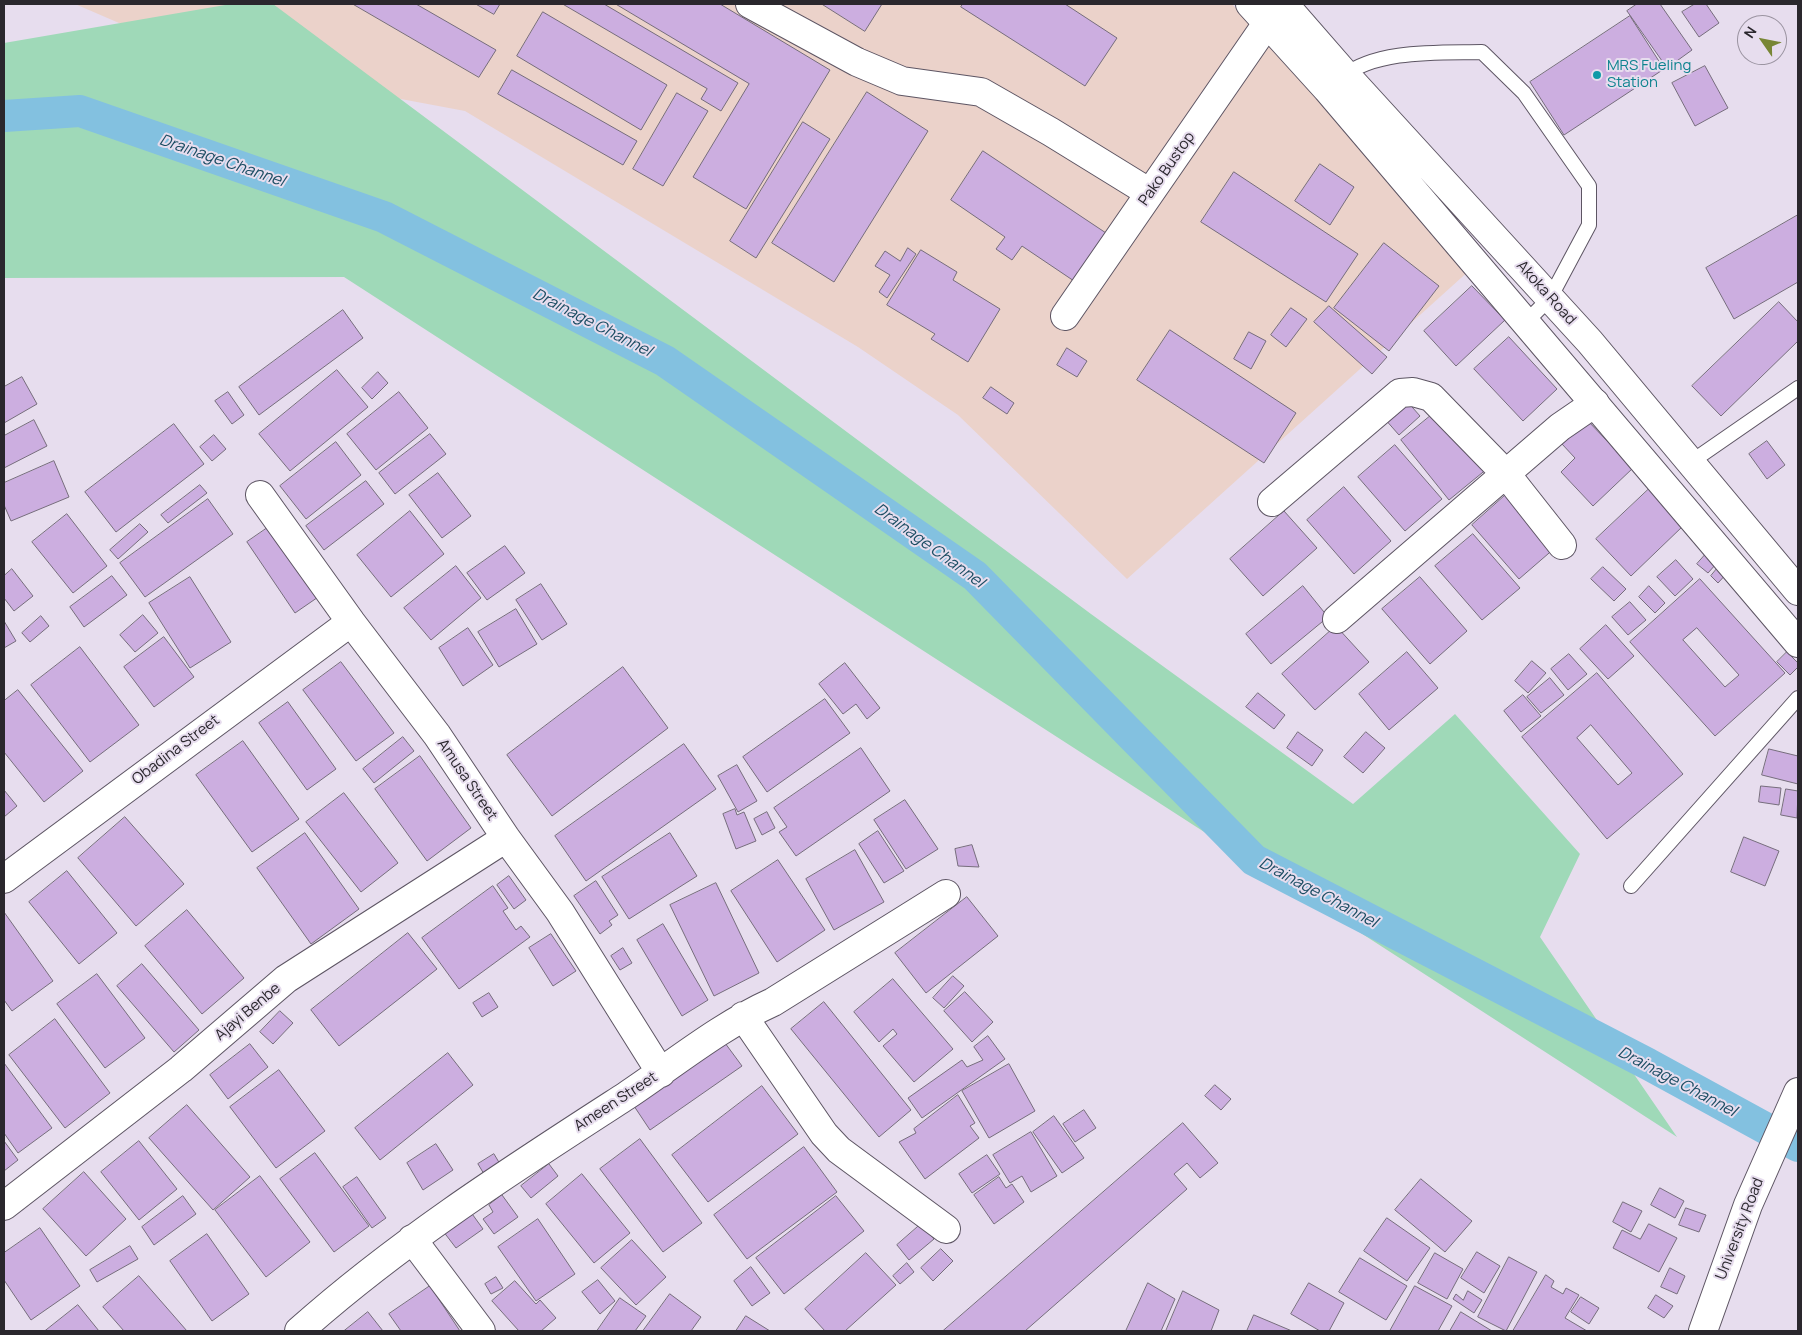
<!DOCTYPE html>
<style>
body{margin:0}
#map{position:relative;width:1802px;height:1335px;overflow:hidden;background:#e7ddee;font-family:Manrope,sans-serif}
canvas{display:block}
.frame{position:absolute;inset:0;border:5px solid #2a272d;pointer-events:none}
.north{position:absolute;left:1737px;top:15px;width:50px;height:50px;box-sizing:border-box;background:#e7ddee;border:1px solid #9b94a1;border-radius:50%;rotate:303deg;font-size:14px;font-weight:700;line-height:20px;text-align:center;color:#2a272d}
.north::after{content:'';display:block;margin:auto;width:18px;height:22px;background:#788635;clip-path:polygon(50% 0,100% 100%,50% 72%,0 100%)}
</style>
<div id="map">
<canvas width="1802" height="1335"></canvas>
<div class="frame"></div>
<div class="north">N</div>
</div>
<script>
const ctx = document.querySelector('canvas').getContext('2d');
ctx.lineJoin = 'round';
function paint(path, color) { ctx.fillStyle = color; ctx.fill(path, 'evenodd'); }
function stroke(path, color, width, dash) { ctx.strokeStyle = color; ctx.lineWidth = width; ctx.lineCap = dash ? 'butt' : 'round'; ctx.setLineDash(dash || []); ctx.stroke(path); }
function drawText(font, color, halo, rows, align = 'center') {
  ctx.font = font + ' Manrope,sans-serif'; ctx.lineWidth = 4; ctx.setLineDash([]); ctx.textBaseline = 'middle'; ctx.strokeStyle = halo; ctx.fillStyle = color; for (const [text, x, y, turn = 0] of rows) {
    ctx.save(); ctx.translate(x, y); ctx.rotate((+turn || 0) * Math.PI / 180); ctx.textAlign = isNaN(turn) ? turn : align; if (halo) ctx.strokeText(text, 0, 0); ctx.fillText(text, 0, 0); ctx.restore();
  }
}
paint(new Path2D(`
 M75,4H1232L1471,269L1127,579L958,415L858,347L465,111L214,64Z`), '#ebd2ca');
paint(new Path2D(`
 M231,4H273L1091,614L1353,804L1455,714L1580,854L1540,937L1677,1137L344,277L4,278V43Z`), '#9fd9b8');
stroke(new Path2D(`
 M4,116L80,111L384,217L665,361L975,576L1254,860L1648,1064L1798,1146`), '#83c1e0', 32);
const building = new Path2D(`
 M353,4H416L496,50L479,77Z
 M476,4H500L494,14Z
 M563,4H604L738,83L721,111L701,99L707,89Z
 M616,4H720L830,70L746,209L693,177L749,84Z
 M822,4H882L865,31Z
 M963,4H1065L1117,38L1085,86L961,7Z
 M1637,4H1660L1692,50L1667,68L1627,11Z
 M1695,4H1706L1719,23L1699,37L1682,12Z
 M543,12L667,85L641,130L517,56Z
 M1630,16L1664,69L1564,135L1530,82Z
 M1705,66L1728,108L1695,126L1672,83Z
 M512,70L637,141L623,165L498,94Z
 M867,92L928,131L834,282L772,243Z
 M677,93L708,111L663,186L633,169Z
 M803,122L830,139L756,258L730,241Z
 M983,151L1106,233L1074,281L1022,246L1012,260L996,249L1005,237L951,200Z
 M1320,164L1354,187L1330,225L1295,201Z
 M1234,172L1358,254L1326,302L1201,222Z
 M1798,215V282L1734,319L1706,268Z
 M1384,243L1439,286L1389,351L1334,308Z
 M908,248L916,254L887,298L879,292L890,275L875,266L885,251L900,261Z
 M921,250L957,272L953,280L1000,309L968,362L931,339L935,334L887,305Z
 M1472,286L1505,320L1456,366L1424,331Z
 M1779,302L1798,322V341L1721,416L1692,386Z
 M1329,306L1387,357L1372,374L1314,322Z
 M1291,308L1307,319L1286,347L1271,335Z
 M343,310L363,338L259,415L239,387Z
 M1170,330L1296,413L1264,463L1137,380Z
 M1249,332L1266,341L1251,369L1234,359Z
 M1509,337L1557,389L1523,421L1474,369Z
 M1067,348L1087,361L1077,377L1057,365Z
 M337,370L368,407L290,471L259,434Z
 M378,372L388,383L372,399L362,388Z
 M22,377L37,404L4,423V387Z
 M991,387L1014,403L1007,414L983,398Z
 M228,392L244,415L232,424L215,401Z
 M399,392L428,428L376,470L347,434Z
 M1405,399L1420,416L1399,435L1384,418Z
 M1439,409L1488,468L1449,500L1401,440Z
 M34,420L47,446L4,468V436Z
 M1587,420L1633,468L1593,506L1561,472L1575,458L1562,444Z
 M174,424L204,464L116,532L85,492Z
 M430,434L446,454L395,494L379,473Z
 M214,435L226,449L212,461L200,447Z
 M1767,441L1785,465L1767,479L1749,454Z
 M336,442L361,475L306,519L280,486Z
 M1395,445L1442,499L1405,531L1358,477Z
 M54,461L69,497L11,521L4,505V483Z
 M438,473L471,516L442,538L409,495Z
 M366,481L384,504L324,550L306,526Z
 M200,485L207,493L168,523L161,515Z
 M1344,487L1391,541L1354,574L1307,520Z
 M1649,489L1683,526L1631,576L1596,539Z
 M1509,492L1556,547L1519,579L1472,525Z
 M208,499L233,534L145,597L120,563Z
 M410,511L444,554L391,597L357,555Z
 M1284,511L1317,548L1263,596L1230,559Z
 M67,514L107,566L73,593L32,542Z
 M276,522L324,593L295,613L247,542Z
 M140,524L148,532L118,559L110,550Z
 M1473,534L1520,588L1482,620L1435,566Z
 M505,546L525,573L487,600L467,573Z
 M1705,555L1716,564L1708,573L1697,564Z
 M1676,560L1693,579L1675,596L1657,577Z
 M1720,565L1728,572L1718,583L1711,576Z
 M456,566L481,598L431,640L404,608Z
 M1603,567L1626,589L1614,601L1591,579Z
 M12,569L33,596L14,611L4,598V576Z
 M112,576L127,595L84,627L70,607Z
 M190,577L231,642L190,668L149,603Z
 M1420,577L1467,631L1430,664L1382,609Z
 M1700,579L1785,673L1715,736L1630,642ZM1697,628L1739,675L1725,687L1683,640Z
 M541,584L567,624L542,640L516,600Z
 M1303,586L1328,617L1271,664L1246,634Z
 M1649,586L1665,603L1655,613L1639,597Z
 M1630,602L1646,620L1628,635L1612,617Z
 M516,609L537,644L499,667L478,632Z
 M143,615L158,633L135,652L120,635Z
 M41,616L49,626L30,642L22,633Z
 M4,621L16,641L4,648Z
 M1606,625L1634,656L1608,679L1580,649Z
 M1336,626L1369,662L1315,710L1282,674Z
 M468,628L493,665L463,686L439,648Z
 M164,637L194,677L154,707L124,667Z
 M80,647L139,725L90,762L31,685Z
 M1407,652L1438,688L1389,730L1359,694Z
 M1787,652L1798,663V667L1790,675L1777,662Z
 M1569,654L1587,674L1568,690L1551,669Z
 M1532,661L1546,673L1528,693L1515,681Z
 M341,662L394,733L356,761L303,690Z
 M845,663L880,708L867,719L856,704L843,714L819,684Z
 M623,667L668,728L552,816L507,755Z
 M1597,673L1683,774L1607,839L1522,737ZM1591,725L1632,773L1618,785L1577,738Z
 M1550,678L1564,695L1541,713L1527,697Z
 M18,690L83,771L44,802L4,752V701Z
 M1258,693L1285,715L1274,729L1246,707Z
 M1523,695L1541,716L1521,732L1504,711Z
 M825,699L850,733L767,792L743,757Z
 M288,702L336,769L307,790L259,723Z
 M1298,732L1323,750L1312,766L1287,748Z
 M1366,732L1385,748L1363,773L1344,757Z
 M403,737L414,751L374,783L363,769Z
 M243,741L299,819L252,852L196,775Z
 M684,744L716,789L586,881L555,836Z
 M861,748L890,791L796,856L779,832L787,827L774,808Z
 M1769,749L1798,756V784L1762,775Z
 M420,756L471,828L427,861L375,789Z
 M737,765L757,801L738,812L718,776Z
 M1761,786L1781,788L1779,805L1759,802Z
 M1786,789L1798,791L1797,818L1781,815Z
 M4,790L17,806L4,817Z
 M344,793L398,863L361,892L306,822Z
 M905,800L938,849L906,869L874,820Z
 M735,809L737,815L744,812L756,841L736,849L723,814Z
 M767,812L775,828L762,835L754,819Z
 M125,817L184,884L136,926L78,858Z
 M878,831L904,871L884,883L859,844Z
 M305,833L359,909L311,944L257,868Z
 M670,833L697,876L629,919L602,877Z
 M1744,837L1779,851L1765,886L1731,872Z
 M972,845L979,867L958,866L955,849Z
 M855,850L884,902L834,930L806,879Z
 M778,860L825,930L777,962L731,891Z
 M67,871L117,933L79,964L29,902Z
 M509,876L526,900L514,909L497,885Z
 M596,881L618,915L609,921L612,925L600,934L574,896Z
 M716,883L759,973L714,996L670,905Z
 M493,886L508,908L503,911L516,930L521,926L530,937L459,989L422,938Z
 M967,897L998,936L926,993L895,953Z
 M187,910L244,978L202,1014L145,946Z
 M4,912L53,981L12,1011L4,1000Z
 M663,924L708,1000L682,1016L637,940Z
 M408,933L437,969L339,1046L311,1010Z
 M551,934L576,971L553,986L529,948Z
 M623,948L632,963L620,970L611,956Z
 M142,964L199,1030L174,1052L117,986Z
 M97,974L145,1038L105,1068L57,1004Z
 M953,976L964,986L944,1008L933,998Z
 M893,979L953,1049L914,1082L883,1046L897,1034L893,1029L879,1042L854,1012Z
 M965,992L993,1022L972,1042L944,1011Z
 M489,993L498,1007L482,1017L473,1003Z
 M824,1002L911,1110L879,1137L791,1029Z
 M280,1011L293,1023L273,1044L260,1032Z
 M55,1019L110,1093L65,1128L9,1055Z
 M988,1036L1005,1059L922,1118L908,1098L962,1060L967,1067L983,1060L974,1047Z
 M725,1043L742,1066L650,1130L634,1106Z
 M250,1044L268,1067L228,1099L210,1075Z
 M448,1053L473,1085L380,1160L355,1128Z
 M4,1063L52,1128L18,1153L4,1133Z
 M1009,1064L1035,1111L989,1138L962,1091Z
 M279,1070L325,1131L276,1168L230,1107Z
 M1215,1085L1231,1099L1221,1110L1205,1096Z
 M762,1086L798,1134L708,1202L672,1155Z
 M958,1095L975,1123L970,1126L979,1138L925,1179L899,1142L916,1133L914,1129Z
 M187,1105L250,1177L213,1210L149,1138Z
 M1084,1110L1096,1128L1075,1142L1063,1124Z
 M1054,1116L1084,1158L1062,1173L1033,1132Z
 M1183,1123L1218,1163L1200,1178L1187,1163L1174,1174L1187,1189L1025,1331H943Z
 M1031,1132L1057,1176L1031,1192L1022,1176L1010,1183L993,1155Z
 M640,1139L702,1223L663,1252L600,1169Z
 M4,1141L18,1160L4,1171Z
 M139,1141L177,1189L139,1220L101,1172Z
 M436,1144L453,1170L423,1190L407,1163Z
 M804,1147L837,1192L747,1259L714,1215Z
 M315,1153L369,1226L334,1252L280,1179Z
 M494,1154L500,1164L484,1174L478,1164Z
 M987,1155L1000,1174L972,1193L959,1174Z
 M549,1164L558,1176L531,1198L521,1186Z
 M84,1172L126,1219L86,1256L43,1209Z
 M582,1174L630,1233L594,1263L546,1204Z
 M260,1176L310,1242L266,1277L215,1210Z
 M357,1177L386,1218L372,1228L343,1187Z
 M999,1177L1006,1188L1012,1184L1024,1202L994,1224L974,1195Z
 M1421,1179L1472,1221L1445,1252L1395,1210Z
 M1660,1188L1684,1201L1675,1218L1651,1205Z
 M502,1195L518,1217L494,1234L483,1219L493,1212L489,1205Z
 M183,1196L196,1214L154,1245L142,1227Z
 M836,1196L864,1231L784,1294L756,1258Z
 M1623,1202L1642,1211L1631,1232L1613,1222Z
 M1686,1208L1706,1215L1699,1232L1679,1225Z
 M470,1211L483,1229L456,1248L443,1231Z
 M1387,1218L1430,1248L1407,1281L1364,1251Z
 M538,1219L575,1274L536,1301L498,1247Z
 M921,1224L934,1239L909,1260L897,1245Z
 M1649,1224L1677,1238L1659,1272L1613,1248L1622,1230L1640,1239Z
 M40,1228L80,1286L31,1320L4,1280V1253Z
 M207,1234L249,1294L212,1321L170,1261Z
 M632,1240L666,1277L636,1305L601,1268Z
 M130,1246L138,1259L97,1282L90,1270Z
 M941,1249L953,1261L933,1281L921,1268Z
 M1477,1252L1500,1266L1484,1293L1461,1278Z
 M866,1253L896,1285L845,1331H825L805,1309Z
 M1435,1253L1463,1269L1447,1299L1418,1283Z
 M1509,1257L1537,1272L1506,1331L1478,1317Z
 M1360,1258L1407,1286L1386,1320L1339,1292Z
 M907,1263L914,1272L900,1284L893,1276Z
 M751,1267L770,1293L752,1306L734,1281Z
 M1670,1268L1685,1276L1677,1294L1661,1287Z
 M1546,1275L1554,1281L1551,1287L1563,1294L1566,1288L1579,1295L1565,1318L1587,1331H1513Z
 M139,1276L187,1331H124L103,1307Z
 M496,1277L503,1288L491,1294L485,1284Z
 M598,1280L615,1301L600,1314L582,1292Z
 M515,1281L536,1304L540,1300L556,1318L541,1331H519L492,1301Z
 M1148,1283L1175,1299L1161,1331H1126Z
 M1309,1283L1344,1303L1329,1331H1320L1291,1314Z
 M430,1286L460,1331H401L389,1314Z
 M1415,1286L1452,1306L1438,1331H1390Z
 M1183,1291L1219,1310L1211,1331H1166Z
 M1468,1291L1482,1300L1474,1313L1453,1299L1456,1294L1463,1300Z
 M670,1294L701,1317L691,1331H643Z
 M1656,1295L1673,1306L1664,1318L1648,1308Z
 M1581,1297L1599,1308L1589,1324L1571,1312Z
 M620,1298L646,1316L635,1331H597Z
 M78,1305L99,1331H45Z
 M368,1312L383,1331H344Z
 M1461,1312L1492,1331H1450Z
 M1254,1315L1292,1331H1247Z
 M746,1316L770,1331H736Z`);
paint(building, '#ccaee0');
stroke(building, '#766d7c', 1);
const lane = new Path2D(`
 M1342,77C1377,49 1439,53 1482,52L1524,93L1589,186V225L1550,298L1525,323
 M1691,462L1798,388
 M1631,886L1798,698`);
const street = new Path2D(`
 M750,4L857,62L902,81L981,92L1051,132L1150,193
 M1065,316L1268,22
 M260,495L351,622L437,735L506,838L560,912L661,1073
 M1272,502L1400,393L1413,392L1431,397L1506,474L1562,545
 M1337,619L1560,427L1595,403
 M4,879L351,622
 M743,1016L824,1134L839,1150L946,1229
 M4,1206L181,1069L286,979L506,838
 M412,1239L481,1331
 M299,1331C400,1241 513,1169 626,1096C674,1064 720,1026 773,1002L946,894`);
const secondary = new Path2D(`
 M1250,4L1327,89L1798,643
 M1284,4L1345,74L1590,342L1798,591
 M1703,1331L1748,1205L1798,1092`);
stroke(lane, '#5d5563', 16);
stroke(street, '#5d5563', 30);
stroke(secondary, '#5d5563', 30);
stroke(lane, '#fff', 14);
stroke(street, '#fff', 28);
stroke(secondary, '#fff', 28);
for (const [x, y, r, color] of [
 [1597,75,5,"#0f9aa8"]
]) { const dot = new Path2D(); dot.arc(x, y, r, 0, 2 * Math.PI); ctx.fillStyle = color; ctx.fill(dot); stroke(dot, '#e7ddee', 2); }
drawText('15px', '#0d838f', '#e7ddee', [
 ["MRS Fueling",1607,66],
 ["Station",1607,83]
], 'left');
drawText('15px', '#2a272d', '#e7ddee', [
 ["Pako Bustop",1167,169,-55],
 ["Akoka Road",1546,293,48],
 ["Obadina Street",176,750,-37],
 ["Amusa Street",467,780,56],
 ["Ajayi Benbe",248,1012,-40],
 ["Ameen Street",616,1102,-33],
 ["University Road",1740,1229,-69]
]);
drawText('italic 16px', '#1b4d63', '#e7ddee', [
 ["Drainage Channel",222,161,19],
 ["Drainage Channel",592,323,27],
 ["Drainage Channel",929,546,36],
 ["Drainage Channel",1318,893,28],
 ["Drainage Channel",1677,1082,28]
]);
</script>
